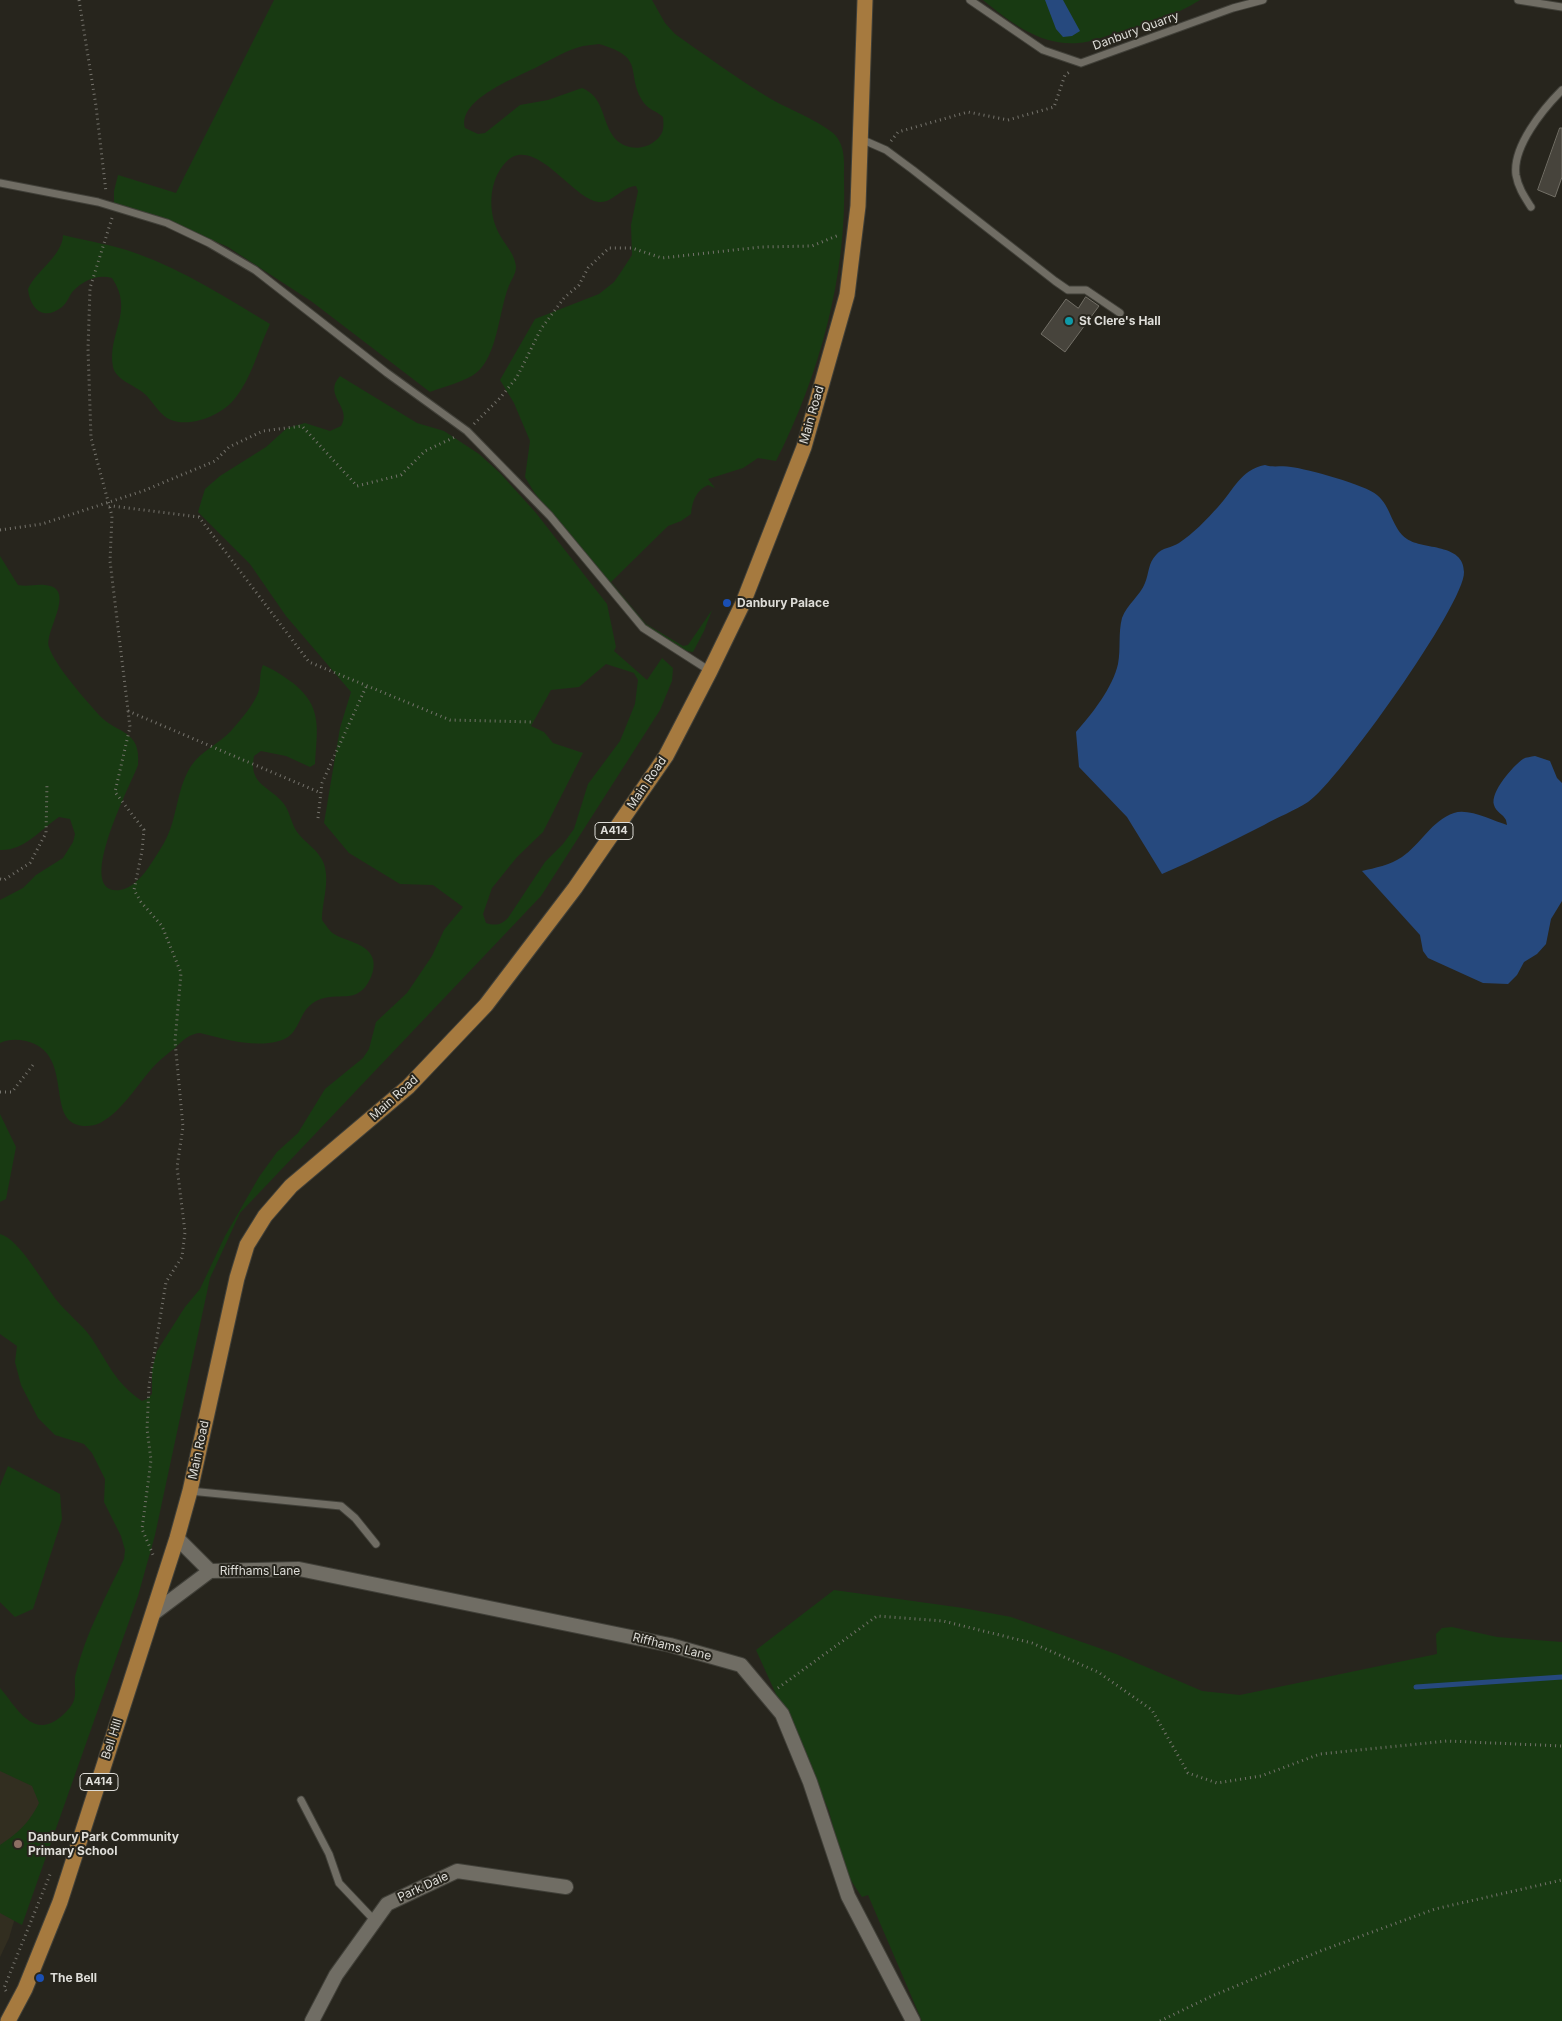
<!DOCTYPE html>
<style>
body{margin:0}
canvas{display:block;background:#27251d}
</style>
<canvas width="1562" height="2021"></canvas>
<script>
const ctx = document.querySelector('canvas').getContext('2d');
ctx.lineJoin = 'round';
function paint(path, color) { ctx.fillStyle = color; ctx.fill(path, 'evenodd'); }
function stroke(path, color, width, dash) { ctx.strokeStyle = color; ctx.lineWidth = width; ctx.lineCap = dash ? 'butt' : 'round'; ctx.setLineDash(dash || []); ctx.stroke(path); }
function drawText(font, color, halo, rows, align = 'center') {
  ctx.font = font + ' Inter,sans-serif'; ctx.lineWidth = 4; ctx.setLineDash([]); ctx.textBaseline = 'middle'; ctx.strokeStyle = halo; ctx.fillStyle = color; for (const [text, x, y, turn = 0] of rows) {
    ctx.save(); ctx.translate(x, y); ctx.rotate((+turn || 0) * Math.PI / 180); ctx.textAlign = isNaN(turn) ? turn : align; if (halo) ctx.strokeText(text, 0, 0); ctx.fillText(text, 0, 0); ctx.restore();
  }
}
paint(new Path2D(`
 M0,1758L60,1765L9,1938L0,1957Z`), '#322e20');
paint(new Path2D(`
 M274,0H652L665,23L675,34C705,55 735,77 766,96C785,108 816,119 833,133C846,145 844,163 844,179C847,276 819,376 776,461L758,458L743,468L708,479L715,488L708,485C696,490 692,502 691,514L681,521L668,526L611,582L646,624L683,646L688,645L712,610L704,631L693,652C640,647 565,533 534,492L525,477L530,441L514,403L500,380L535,319L599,294L614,282L621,272L632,255L631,225L638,191L636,186C621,187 613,203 599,202C576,200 545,150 518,155C508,157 501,167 497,175C488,195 490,219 501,237C507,247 515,255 516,267C516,274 510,282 508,288C499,312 497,357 476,373C466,381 443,387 430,392L311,301L228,247L158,216L114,203V191L118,175L176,193ZM599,44C648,58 624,73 644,103C649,110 657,111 663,117C664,128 664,134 655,141C642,152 622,149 613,136C601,118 604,97 582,88L548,100L520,105L485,133L478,134L465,128C457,99 518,77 537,67C552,59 567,50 583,46C588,45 594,45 599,44Z
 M983,0H1200C1174,16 1148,24 1119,32C1105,36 1092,42 1078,43C1040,46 1010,22 983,0Z
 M63,235C87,241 114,245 138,254C185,271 227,298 270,324C259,347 252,377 236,397C224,414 192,428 171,420C161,416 154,404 147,396C138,386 116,381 113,367C107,333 135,312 112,278C98,274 84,280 73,291C69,296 67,303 62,307C43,322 30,308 28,289C36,271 63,255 63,235Z
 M340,376L417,423L444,431L479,454L500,473L536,513L607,604L616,647L614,651L647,680L662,658L673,668L672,681L660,710L541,896L240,1213L210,1278L155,1535L138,1596L22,1925L0,1913V1845C18,1833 29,1823 39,1803L32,1786L0,1771V1688C11,1700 24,1725 42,1725C53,1726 71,1710 74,1700C77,1691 73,1681 76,1673C86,1633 106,1596 124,1559L125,1550L121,1536L104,1502L105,1479L92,1453L84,1444L55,1435L38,1418L21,1385L15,1362L17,1346L0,1334V1234C20,1239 45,1287 59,1303C68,1314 81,1324 90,1336C108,1362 114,1382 142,1401L147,1399L152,1394V1369L157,1351L185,1307L200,1289L225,1236L259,1177L277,1152L298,1133L325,1089L363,1058L369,1049L376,1022L407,993L432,956L444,930L463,907L433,885L400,884L349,853L324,823L340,728L351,692L286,616L250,564L198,512L205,489L220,476L266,447L287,428L305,423L330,431L341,426C353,407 322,396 340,376ZM606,664L634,673L638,680L635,704L620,741L588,784L574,829L563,844L545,862L508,918C501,925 496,926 486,923L483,914L492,888L517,857L543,832L583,753L553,743L544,732L531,726L551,690L579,687Z
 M0,556L18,585C28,587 35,584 45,585C78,588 44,631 49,647C55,666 86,700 99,715C118,735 141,729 138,765C132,782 72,896 120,890C139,887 152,862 161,848C178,823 175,791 191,766C201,751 219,744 231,731C240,720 255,704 259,690C261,681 259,674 263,665C275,670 283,676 293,683C323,707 317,729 315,764L310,767L286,756L261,751L254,756C248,785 270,786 284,804C290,812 291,823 297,832C305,843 319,850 324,864C330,883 322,901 322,920C326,925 329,931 334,934C345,941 365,943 371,955C375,961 374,970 371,977C358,1007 338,990 316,1001C296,1012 302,1035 279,1041C253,1048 225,1039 200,1033C189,1034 183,1040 175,1048C168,1053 161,1059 155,1065C138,1083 123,1111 100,1123C94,1126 84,1127 78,1125C46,1117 74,1052 26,1041C17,1039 8,1039 0,1043V900L23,888L36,875L63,858L73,842L75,834L70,819L59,817C40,830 24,851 0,850Z
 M0,1114L16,1147L6,1199L0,1202Z
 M8,1466L60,1494L62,1519L33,1609L15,1617L0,1602V1486Z
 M834,1590L963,1608L1011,1617L1116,1654L1202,1691L1240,1695L1437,1654L1436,1634L1442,1628L1452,1627L1497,1637L1562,1642V2021H922L868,1895L862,1897L844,1870L829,1811L756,1650Z`), '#183a12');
paint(new Path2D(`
 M1045,0H1063L1080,31L1072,36L1063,37L1056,29Z
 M1265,465C1274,468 1282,465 1291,467C1307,469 1366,485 1377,495C1391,506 1392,529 1407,539C1423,550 1464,543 1464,572C1465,604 1336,784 1308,802C1294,811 1278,817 1264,825C1230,842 1197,859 1162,874L1127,817L1079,767L1076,732C1092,714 1113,687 1118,664C1121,649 1118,633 1122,618C1127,604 1140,596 1145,583C1149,574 1148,563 1156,555C1162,547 1172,548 1179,543C1193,534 1207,519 1218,507C1234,490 1240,470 1265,465Z
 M1535,756L1550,761L1557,778L1562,783V901L1551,919L1546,944L1537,954L1524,962L1517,975L1508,984L1483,983L1428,958L1423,951L1420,935L1362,871C1375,868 1390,865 1402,857C1420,845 1432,820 1454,813C1469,808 1493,821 1507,825L1506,820C1503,814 1496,812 1494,805C1490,792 1513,766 1523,759C1526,757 1531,757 1535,756Z`), '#26497e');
stroke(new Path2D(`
 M1416,1687L1562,1677`), '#26497e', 5);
const building = new Path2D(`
 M1560,128H1562V177L1555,197L1538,190Z
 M1086,297L1099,306L1065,352L1041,334L1066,299L1078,308Z`);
paint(building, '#47443c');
stroke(building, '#726f66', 1);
const service = new Path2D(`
 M970,0L1043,50L1081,63L1233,8L1263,0
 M1518,0L1562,7
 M861,139L886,150L913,170L1055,281L1068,290H1086L1120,313
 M0,183L98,202L167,223L209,243L255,270L387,373L467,431L550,516L643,628L710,671
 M1531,207C1524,196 1518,187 1516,175C1512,147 1543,109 1562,90
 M190,1491L341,1506L355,1518L376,1544
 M301,1800L329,1854L339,1883L375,1921`);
const minor = new Path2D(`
 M177,1538L210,1571
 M154,1613L210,1571L299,1569L670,1645L741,1665L782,1714L810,1782L848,1896L913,2021
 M312,2021L336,1975L387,1904L457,1871L566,1887`);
const primary = new Path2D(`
 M8,2021L25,1989L60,1902L177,1538L190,1491L237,1278L247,1245L265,1216L291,1186L408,1087L486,1005L575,888L666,756L710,671L743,603L804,447L847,295L858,206L865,0`);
stroke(service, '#414039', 9);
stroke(minor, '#414039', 16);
stroke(primary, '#414039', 17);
stroke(new Path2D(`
 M79,0L96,106L106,192
 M891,141L898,132L968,112L1008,120L1054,107L1065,75L1071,71
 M112,218L90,288L88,349L91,438L112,516L110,561L130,727L115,792L144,830L142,851L134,890L141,902L162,926L181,973L175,1041L183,1127L177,1167L185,1232L182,1257L166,1282L149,1386L147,1429L151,1460L142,1529L154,1557
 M474,424L501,397L517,377L541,329L564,298L579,285L588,268L609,248H632L662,258L761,247L812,246L839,235
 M109,507L112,506L199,517L309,662L450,720L533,722
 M0,530L42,524L143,491L215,461L229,447L263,431L302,426L357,486L401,475L425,451L455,437
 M128,711L321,793
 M318,818L322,783L366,687
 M0,879L4,880L30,863L46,833L47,784
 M0,1092H12L33,1065
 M778,1688L877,1616L943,1621L1032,1643L1098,1672L1152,1710L1188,1773L1217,1783L1261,1776L1320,1754L1447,1741L1562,1746
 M6,1991L4,1988L51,1872
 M1160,2021L1212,1996L1323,1950L1435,1909L1562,1880`), '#75736c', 3, [1, 4]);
stroke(service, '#706d64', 7);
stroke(minor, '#706d64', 14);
stroke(primary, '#a67a3f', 15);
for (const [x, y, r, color] of [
 [1069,321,5,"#0f9aa8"],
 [727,603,5,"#1a4fb4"],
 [18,1844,5,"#8d6e63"],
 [40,1978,5,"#1a4fb4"]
]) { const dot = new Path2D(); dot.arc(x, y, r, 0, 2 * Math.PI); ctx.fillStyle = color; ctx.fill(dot); stroke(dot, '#27251d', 2); }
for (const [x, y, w] of [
 [614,831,38],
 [99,1782,38]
]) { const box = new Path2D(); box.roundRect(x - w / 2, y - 8.5, w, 17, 4); ctx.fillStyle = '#27251d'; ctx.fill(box); stroke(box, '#deddd8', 1); }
drawText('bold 11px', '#deddd8', null, [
 ["A414",614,831],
 ["A414",99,1782]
]);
drawText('12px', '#deddd8', '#27251d', [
 ["Danbury Quarry",1136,31,-20],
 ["Main Road",812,415,-74],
 ["Main Road",647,783,-56],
 ["Main Road",394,1098,-42],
 ["Main Road",199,1450,-78],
 ["Riffhams Lane",260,1571],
 ["Riffhams Lane",672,1647,14],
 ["Bell Hill",112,1739,-72],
 ["Park Dale",423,1887,-25]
]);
drawText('bold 12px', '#deddd8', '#27251d', [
 ["St Clere's Hall",1079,321],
 ["Danbury Palace",737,603],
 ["Danbury Park Community",28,1837],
 ["Primary School",28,1851],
 ["The Bell",50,1978]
], 'left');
</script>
